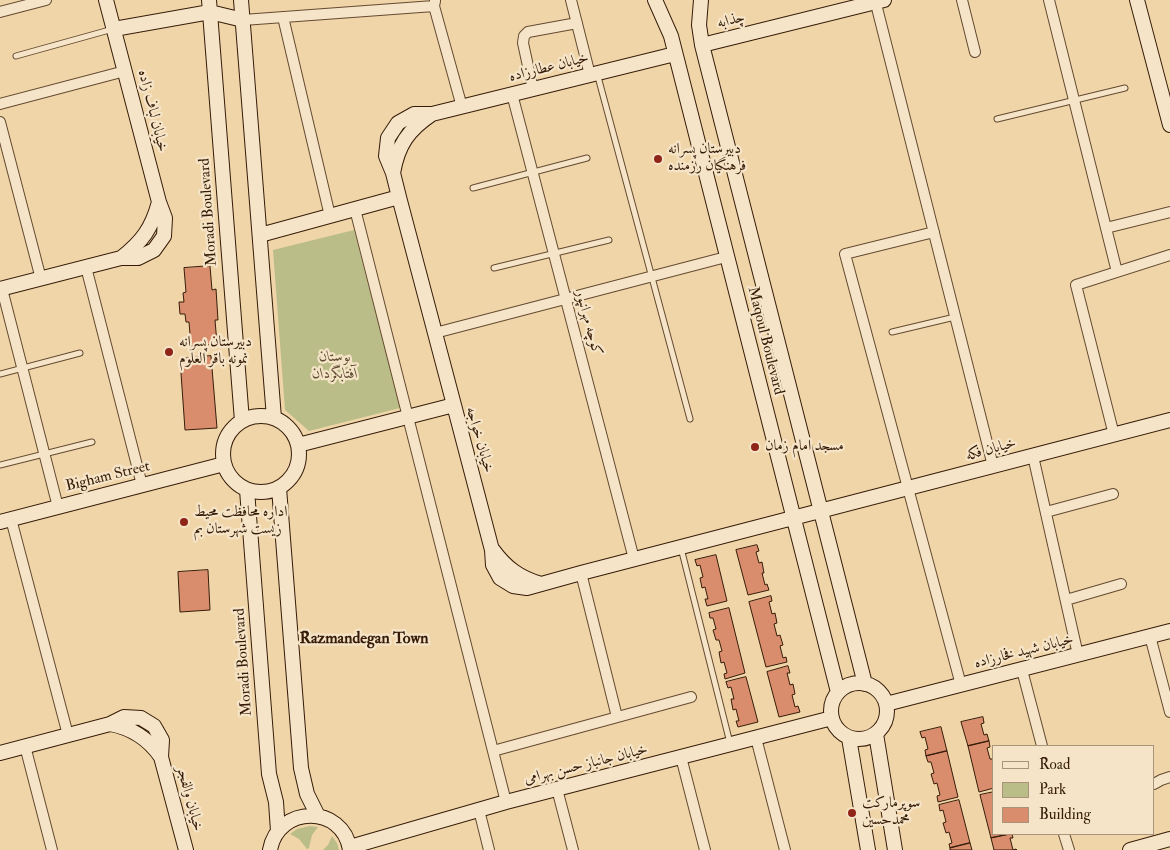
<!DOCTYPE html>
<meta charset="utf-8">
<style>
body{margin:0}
#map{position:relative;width:1170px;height:850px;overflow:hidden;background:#f0d5a9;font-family:"IM FELL Double Pica",serif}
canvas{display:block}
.legend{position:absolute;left:992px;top:745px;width:162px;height:90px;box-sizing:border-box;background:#f5e4c7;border:1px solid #a9947b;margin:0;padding:6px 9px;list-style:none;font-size:15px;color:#361c08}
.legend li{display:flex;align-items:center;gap:10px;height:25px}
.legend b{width:25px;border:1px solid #a9947b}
</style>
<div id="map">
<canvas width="1170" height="850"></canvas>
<ul class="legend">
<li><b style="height:6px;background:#f5e4c7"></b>Road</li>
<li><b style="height:14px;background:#babd87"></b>Park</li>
<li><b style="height:14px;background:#d98d6d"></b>Building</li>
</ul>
</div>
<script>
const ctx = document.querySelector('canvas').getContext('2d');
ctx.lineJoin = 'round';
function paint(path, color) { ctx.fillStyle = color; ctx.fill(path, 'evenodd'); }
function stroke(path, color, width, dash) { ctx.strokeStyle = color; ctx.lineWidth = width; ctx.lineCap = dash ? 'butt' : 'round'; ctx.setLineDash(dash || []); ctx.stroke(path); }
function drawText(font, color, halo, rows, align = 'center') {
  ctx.font = font + ' "IM FELL Double Pica",Amiri,serif'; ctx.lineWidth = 4.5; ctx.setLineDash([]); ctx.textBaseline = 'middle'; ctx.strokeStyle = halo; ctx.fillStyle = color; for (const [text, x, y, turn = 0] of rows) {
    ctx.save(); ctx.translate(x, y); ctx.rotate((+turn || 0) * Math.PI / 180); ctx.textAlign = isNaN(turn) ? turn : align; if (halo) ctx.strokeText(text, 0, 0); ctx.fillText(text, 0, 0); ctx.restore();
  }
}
paint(new Path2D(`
 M354,230L400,408L309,431L285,410L273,250Z
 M310,826L318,827L312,835L309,848L307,849L299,839L290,834L297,829Z
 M332,836L337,843L339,850H323L328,845Z`), '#babd87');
const building = new Path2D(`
 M210,266L212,290L216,289L218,320H215L217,344L191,346L189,322H186L185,314H180L179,302H184L183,293L186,292L184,268Z
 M211,356L217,428L185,430L180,359Z
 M757,545L759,551L756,552L759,563L762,562L764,573H762L765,585L767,584L769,590L748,595L736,550Z
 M716,555L727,601L707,606L705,599H708L705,587L702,588L700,578L703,577L700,565L697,566L695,560Z
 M208,570L210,610L180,612L178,572Z
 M771,596L772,601L769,602L772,614L775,613L777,623L774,624L777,636L780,635L783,645L780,646L783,658L786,657L787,662L766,667L749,602Z
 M729,608L745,673L725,679L724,674L727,673L724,662L721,663L719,652L722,651L719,640H716L713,630L716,629L713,618H710L709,613Z
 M788,666L790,673H787L790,685L793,684L795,694L792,695L795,707L798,706L800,712L779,717L767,672Z
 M746,677L758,722L738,727L736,721H739L736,709L733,710L731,699H734L731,687L728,688L726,682Z
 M983,717L984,723L981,724L984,735L987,734L989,741L968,746L961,722Z
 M941,727L947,751L926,756L925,750L928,749L925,737L922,738L920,732Z
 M989,741L990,747L987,748L990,759H993L994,760V788L979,792L968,746Z
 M947,751L958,797L938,802L937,796L940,795L937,783L934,784L931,774L934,773L931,762H928L926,756Z
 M994,792V834H1010L991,838L980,795Z
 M959,800L970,843L950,848L949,844L952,843L949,832L946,833L943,823L946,822L943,810L940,811L939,805Z
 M1010,834H1012L1013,838H1010L1013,850L1016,849L1017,850H994L991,838Z
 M970,843L972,850H950V848Z`);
paint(building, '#d98d6d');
stroke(building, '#361c08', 1);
const lane = new Path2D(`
 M16,56L113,29
 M597,73L690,419
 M997,119L1125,88
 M473,188L587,158
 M494,268L609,240
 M892,332L955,317
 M0,374L80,353
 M0,465L92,442
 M681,548L730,743`);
const street = new Path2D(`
 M571,0L590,75
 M875,0L993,466
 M962,0L975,52
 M1049,0L1117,272
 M435,1L434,6L462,107
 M0,12L46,0
 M283,17L330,216
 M243,20L434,6
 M533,89L523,43L524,36L528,32L577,23
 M512,94L634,559
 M0,104L125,71
 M0,122L41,279
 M355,209L506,802
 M1106,228L1170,212
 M934,232L845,254L961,685
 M86,267L142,485
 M2,289L58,507
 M435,333L726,257
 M1114,435L1076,285L1170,255
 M1033,456L1078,655
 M1046,512L1113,494
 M11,519L68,735
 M581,573L617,717
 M1066,600L1121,584
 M1150,636L1170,712
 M1022,670L1042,746
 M756,738L785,850
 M25,746L52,850
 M493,751L691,697
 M681,757L705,850
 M1154,784L1161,780L1170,777
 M557,789L573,850
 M479,810L489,850
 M1064,834L1069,850`);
const secondary = new Path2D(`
 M209,0L242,421
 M241,0L274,418
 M655,0L671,36L838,692
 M701,0L699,25L702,45L865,684
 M1137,0L1170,125
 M114,29L210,12L243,20
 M702,45L884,0
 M393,173C398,145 408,130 432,114
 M399,197L454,405
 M260,235L399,197L393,173L386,156L388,138L398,123L414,114H432L675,54
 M121,258C142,242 152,228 159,202
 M0,289L121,258H138L154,250L164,236L165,218L159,202L106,0
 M223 454a38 38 0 1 1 76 0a38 38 0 1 1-76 0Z
 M298,445L454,405L492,550L493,565L500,578L513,586L527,588L581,573L1170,420
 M279,488L301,768L307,794L318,816
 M247,490L269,774L276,802L278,831
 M0,522L224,464
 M493,550C506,568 520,578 541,584
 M831 711a28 28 0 1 1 56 0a28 28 0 1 1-56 0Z
 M886,704L1170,631
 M110,724C132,728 148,738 161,757
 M876,734L895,850
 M849,738L868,850
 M0,753L110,724L124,717L141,718L154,726L162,740L161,757L186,850
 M350,847L506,802L832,718
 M270,850C278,805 343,804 350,850
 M1130,850L1170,839`);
stroke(lane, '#644a30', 7);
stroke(street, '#644a30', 12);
stroke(secondary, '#361c08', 16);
stroke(lane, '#f5e4c7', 5);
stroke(street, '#f5e4c7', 10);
stroke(secondary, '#f5e4c7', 14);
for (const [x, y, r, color] of [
 [658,159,5,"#8f2418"],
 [169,352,5,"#8f2418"],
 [755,447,5,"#8f2418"],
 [184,522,5,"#8f2418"],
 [852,813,5,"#8f2418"]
]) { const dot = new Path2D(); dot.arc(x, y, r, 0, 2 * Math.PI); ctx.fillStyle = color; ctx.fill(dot); stroke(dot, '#f5e4c7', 2); }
drawText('15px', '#361c08', '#f5e4c7', [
 ["چذابه",731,21,-14],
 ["خیابان عطارزاده",549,68,-14],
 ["خیابان لباف زاده",152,111,76],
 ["Moradi Boulevard",209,212,-94],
 ["کوچه مهرانپور",588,323,75],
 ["Maqoul Boulevard",765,341,76],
 ["خیابان خواجه",479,440,74],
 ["خیابان فکه",991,450,-15],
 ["Bigham Street",108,477,-14],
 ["خیابان شهید فخارزاده",1024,652,-14],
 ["Moradi Boulevard",244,662,-94],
 ["خیابان جانباز حسن بهرامی",586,765,-14],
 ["خیابان والفجر",189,799,75]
]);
drawText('15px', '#361c08', '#f5e4c7', [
 ["دبیرستان پسرانه",668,150],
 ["فرهنگیان رزمنده",668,167],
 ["دبیرستان پسرانه",179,343],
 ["نمونه باقر العلوم",179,360],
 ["مسجد امام زمان",765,447],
 ["اداره محافظت محیط",194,513],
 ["زیست شهرستان بم",194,530],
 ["سوپرمارکت",862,804],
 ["محمدحسین",862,821]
], 'left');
drawText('italic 15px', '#5e4c2e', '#f5e4c7', [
 ["بوستان",335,358],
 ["آفتابگردان",335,375]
]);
drawText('bold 16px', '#361c08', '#f5e4c7', [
 ["Razmandegan Town",364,640]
]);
</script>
